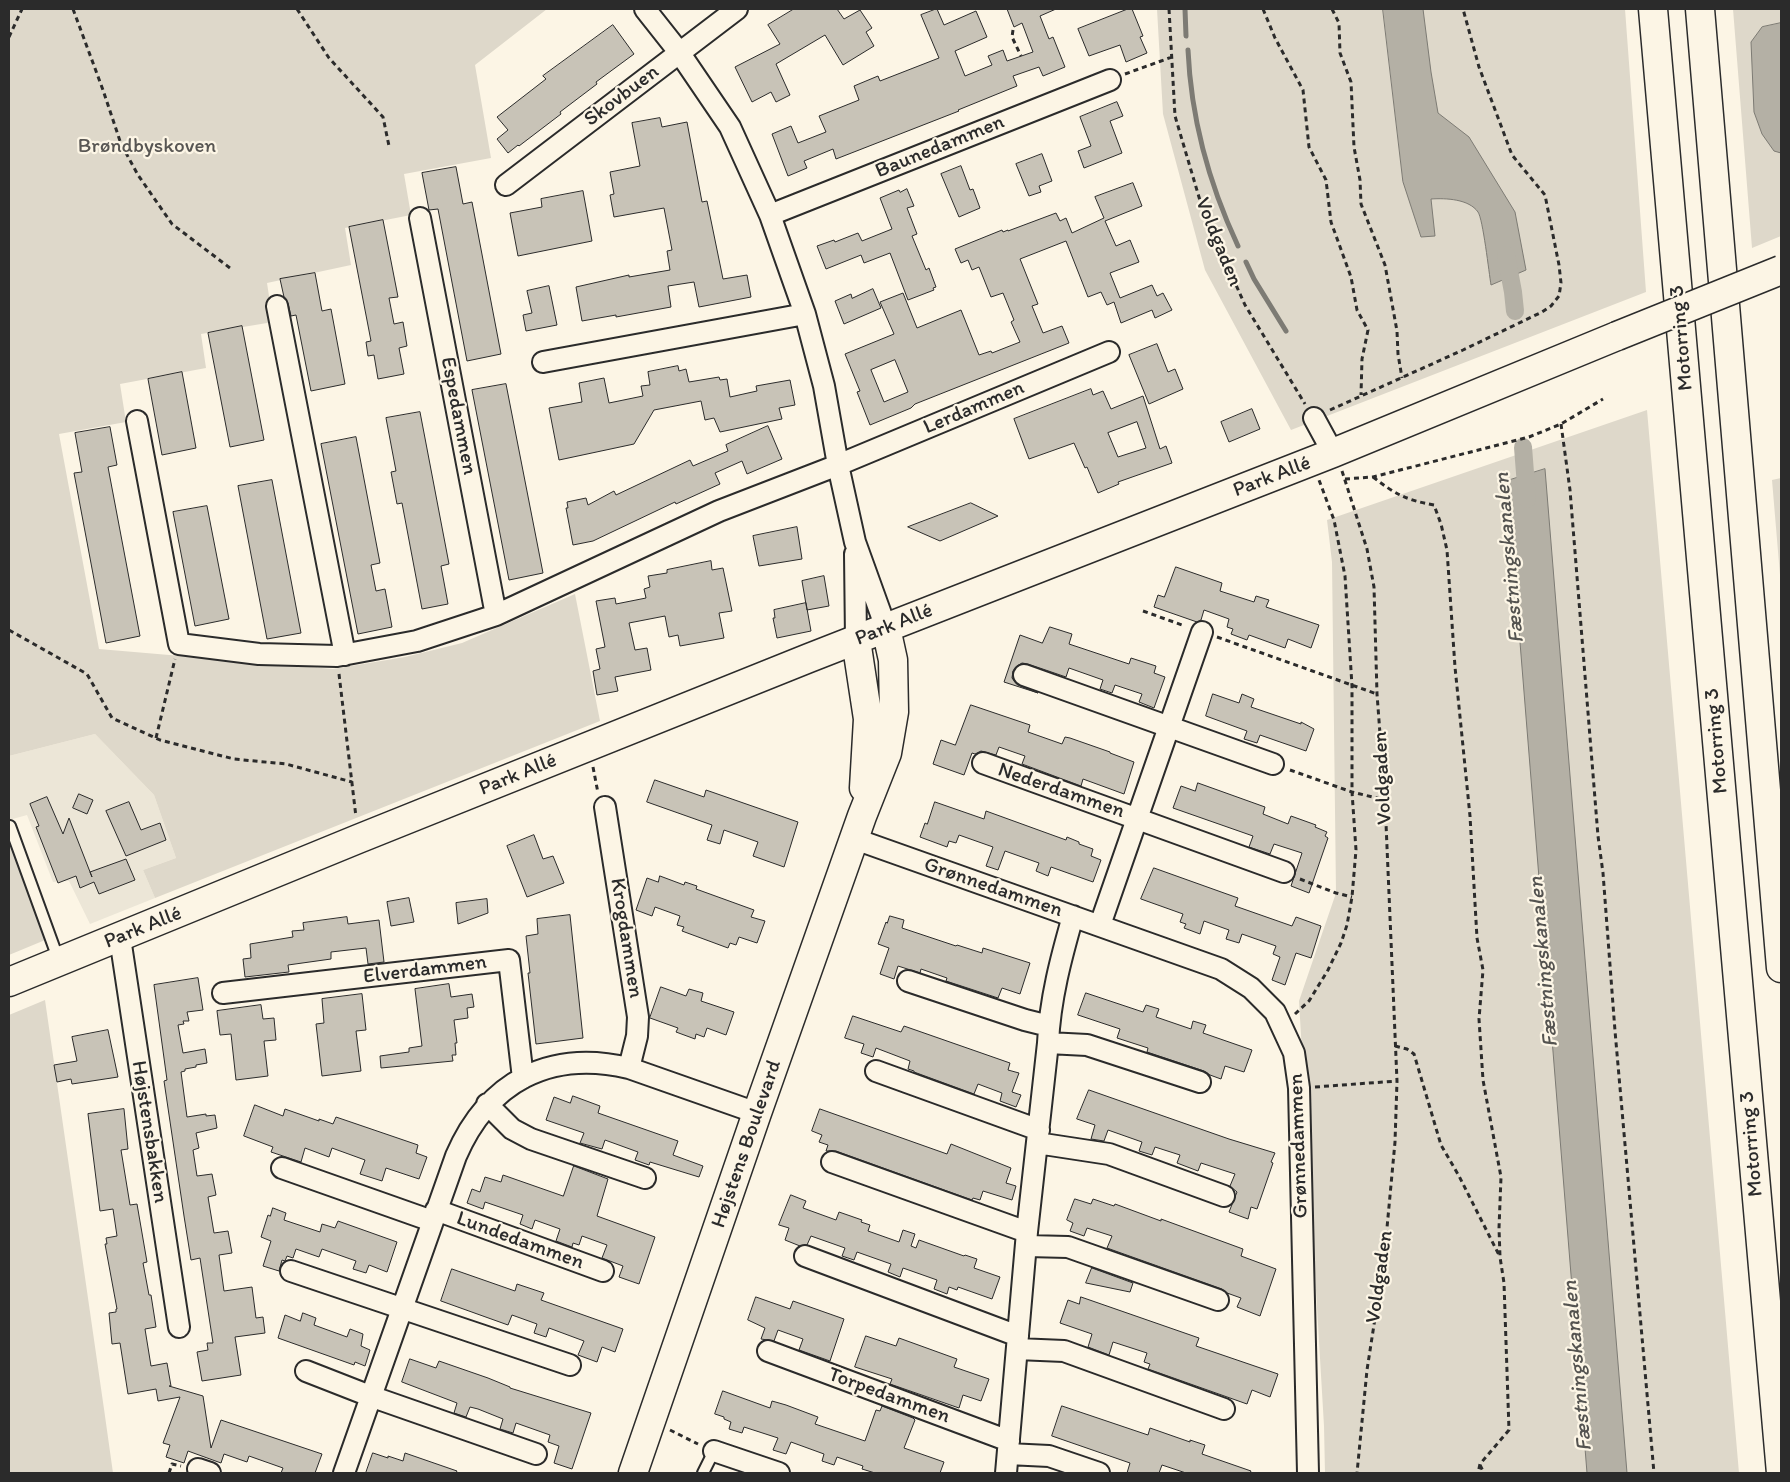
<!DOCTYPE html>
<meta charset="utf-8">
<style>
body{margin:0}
#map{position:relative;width:1790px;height:1482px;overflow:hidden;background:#fcf5e5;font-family:Itim,sans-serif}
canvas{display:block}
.frame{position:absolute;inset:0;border:10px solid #2b2b2b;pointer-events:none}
</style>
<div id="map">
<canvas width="1790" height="1482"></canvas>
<div class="frame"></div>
</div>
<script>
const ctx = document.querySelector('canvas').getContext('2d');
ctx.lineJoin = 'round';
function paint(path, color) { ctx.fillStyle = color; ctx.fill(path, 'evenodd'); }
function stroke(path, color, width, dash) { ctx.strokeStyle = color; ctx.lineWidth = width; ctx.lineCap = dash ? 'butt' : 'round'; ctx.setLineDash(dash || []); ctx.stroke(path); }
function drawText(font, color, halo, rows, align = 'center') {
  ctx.font = font + ' Itim,sans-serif'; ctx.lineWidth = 4.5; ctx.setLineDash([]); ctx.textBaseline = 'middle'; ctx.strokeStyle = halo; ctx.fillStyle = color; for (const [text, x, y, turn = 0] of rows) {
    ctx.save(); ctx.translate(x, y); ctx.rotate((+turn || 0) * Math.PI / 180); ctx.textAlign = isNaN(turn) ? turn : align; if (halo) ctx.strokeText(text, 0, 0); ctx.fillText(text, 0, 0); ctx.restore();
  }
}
paint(new Path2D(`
 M95,734L154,795L176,858L143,870L155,898L90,924L69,881L53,882L27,815L9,820V756Z`), '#ece6d7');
paint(new Path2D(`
 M9,9H547L475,65L491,158L404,174L411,215L345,228L351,265L267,283L273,322L201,334L206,368L120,384L126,422L59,434L99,649L333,669L405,657L462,643L575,594L600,721L155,898L143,870L176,858L154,795L95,734L9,756Z
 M1157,9H1625L1646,292L1291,430L1205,270L1163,114Z
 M1733,9H1781V236L1752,248Z
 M1647,410L1739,1473H1325L1324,1426L1299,1001L1336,893L1332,562L1327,520Z
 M1781,478V587L1772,480Z
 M9,842L50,938L9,955Z
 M45,1000L104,1409L113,1473H9V1015Z`), '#ded8ca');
const water = new Path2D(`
 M1383,9H1423L1431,72L1438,113L1469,137L1515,212L1526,270L1491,285C1489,273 1483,219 1478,212C1469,199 1446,198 1431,199L1435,236L1421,237L1403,182Z
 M1781,23V153L1774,151L1762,134L1754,112L1751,42L1762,27Z
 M1545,469L1627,1473H1587L1507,481Z`);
paint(water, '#b4b0a5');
stroke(water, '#7d7b74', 1);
stroke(new Path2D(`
 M1185,9L1186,36
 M1188,50C1191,118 1210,186 1238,246
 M1246,262L1254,279L1286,331`), '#7d7b74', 5);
stroke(new Path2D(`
 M1506,255L1513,292L1515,311
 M1523,447L1527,499`), '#b4b0a5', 18);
const building = new Path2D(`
 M794,9H837L844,19L860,10L872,28L866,32L874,46L843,65L825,35L776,64L790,95L776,102L771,92L752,102L735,67L780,44L768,25Z
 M937,9L944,25L976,11L987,37L955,51L965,76L992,65L988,56L1003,50L1007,61L1033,52L1022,23L1014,27L1007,9H1056L1040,16L1049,39L1053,37L1065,67L1043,76L1039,67L1013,76L1017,86L958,110L959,111L836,159L833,149L804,161L807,168L788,176L772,134L791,126L798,143L826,132L819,116L859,100L854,86L878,76L880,81L939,58L921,15Z
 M1128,9H1132L1143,36L1140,37L1147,53L1126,62L1120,45L1089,56L1078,29Z
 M613,25L634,54L596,82L597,84L560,112L561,114L519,146L518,145L508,153L497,139L508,130L497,117L546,79L543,76Z
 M1117,102L1123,116L1110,121L1122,153L1084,168L1078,151L1091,146L1080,117Z
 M660,118L662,127L687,122L702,202L707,201L723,279L747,275L751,297L699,307L694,282L668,286L671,307L616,317V315L582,321L576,287L629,275V277L670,270L667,251L672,250L664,208L614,217L610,195L614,194L610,172L640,166L632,123Z
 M1042,154L1052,181L1039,186L1041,192L1029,196L1016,164Z
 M961,166L970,190L973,189L980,208L959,217L941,174Z
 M456,167L463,204L472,202L501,354L467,361L438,209L429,210L422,173Z
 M1133,183L1142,206L1105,221L1116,246L1130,240L1139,262L1110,273L1120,298L1152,285L1157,296L1163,293L1172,310L1155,318L1152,310L1121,323L1114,302L1107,305L1101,292L1088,297L1066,241L1020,259L1038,304L1032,306L1043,333L1062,326L1069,343L915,404L911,408L870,425L857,392L860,391L845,354L894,334L880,302L903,293L917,328L961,310L979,355L991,351L992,353L1020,342L1011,322L1014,320L1003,293L991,297L979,267L972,270L968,260L961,263L955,249L1002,230L1003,232L1008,230V231L1056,213L1060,221L1066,218L1072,233L1104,218L1095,197ZM895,360L908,392L884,402L871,370Z
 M907,189L914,206L907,208L917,234L912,236L926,270L929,268L936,287L933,288L934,290L908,300L890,253L864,263L861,255L826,269L817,246L834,240L835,242L858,233L862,241L892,229L880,198L899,190L900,192Z
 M583,191L592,241L518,256L510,213L542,207L541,199Z
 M383,220L398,297L389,298L394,324L403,322L407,346L399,348L404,374L378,379L374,355L368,356L366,342L371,341L349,227Z
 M315,273L322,311L331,309L345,384L311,391L296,315L291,316L288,303L284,297L280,279Z
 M549,286L557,325L526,331L523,315L532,313L527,291Z
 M873,289L881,308L844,324L835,301L851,294L852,298Z
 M242,326L264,440L230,447L208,333Z
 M1157,344L1168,372L1175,369L1183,389L1149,404L1129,355Z
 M678,366L679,371L686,369L689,382L719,377L720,380L727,379L730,397L757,391L756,386L790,380L795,405L779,408L782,419L720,432L714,418L705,420L701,401L654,410L634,444L559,460L549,408L582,402L579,383L604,378L609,403L643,396L641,386L650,385L648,372Z
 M182,372L196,448L162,455L148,379Z
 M506,384L543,573L509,580L472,390Z
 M1091,389L1093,395L1103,391L1111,409L1143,396L1160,449L1166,446L1172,463L1118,482L1119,484L1098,493L1087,467L1085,468L1074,443L1029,459L1014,419ZM1137,422L1146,448L1118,457L1108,433Z
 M1252,409L1260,429L1229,442L1221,422Z
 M420,412L449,564L441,566L448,604L422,609L402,503L397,504L391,472L396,471L386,418Z
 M768,426L782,459L747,474L742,461L715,473L720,484L676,504L675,502L593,541L573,545L566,508H568L567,502L586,498L588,505L614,491L616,495L690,460L693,466L728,451L726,445Z
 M110,427L117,465L108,467L140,636L106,643L74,473L82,472L75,433Z
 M356,437L380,563L371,565L376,591L385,589L392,627L358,634L321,444Z
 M272,480L301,633L267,639L238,486Z
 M971,503L998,516L940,541L908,527Z
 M207,506L229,619L195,626L173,512Z
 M797,527L802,559L759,566L753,536Z
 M711,561L712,570L723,568L732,611L719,613L724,638L680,646L678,635L669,637L665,616L629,623L635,650L647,648L651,670L615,677L618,691L597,695L593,671L600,669L596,649L605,647L596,601L615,598L616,604L646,598L644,589L650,587L648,576L667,573V570Z
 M1176,567L1222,583L1220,591L1254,602L1256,596L1269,600L1266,607L1319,625L1311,648L1288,639L1285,648L1249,635L1247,640L1231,634L1233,629L1227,627L1229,619L1204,610L1201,620L1197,622L1154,607L1158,595L1164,597Z
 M824,576L829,606L807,610L802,581Z
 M806,603L811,631L777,638L773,618H775L774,610Z
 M1050,627L1072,634L1069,644L1129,664L1131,658L1156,666L1154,673L1165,677L1154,708L1139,702L1142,694L1115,685L1112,693L1100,689L1103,680L1069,668L1066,677L1028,664L1022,663L1017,666L1013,671L1012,678L1015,682L1020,686L1038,693L1004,682L1020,635L1042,643Z
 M1213,694L1239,703L1242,694L1254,699L1251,707L1301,724V722L1314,729L1306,751L1260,735L1257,743L1244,739L1247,731L1206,716Z
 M971,705L1030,725L1028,732L1062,744L1065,737L1070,738L1110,752V753L1134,762L1124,794L1083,779L1081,786L1022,764L1025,756L999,747L996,755L981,751L975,754L972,753L964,775L933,764L941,740L955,745Z
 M655,780L704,797L706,790L798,822L784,867L753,856L758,842L724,830L720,844L707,840L712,825L647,802Z
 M1198,783L1265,807L1263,814L1288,824L1291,816L1316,825L1315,827L1327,832L1325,836L1328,838L1309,893L1291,886L1302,853L1274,844L1270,854L1249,847L1253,836L1173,808L1181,786L1195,791Z
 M79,794L93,800L87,814L73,808Z
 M47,797L63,834L69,818L92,877L90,872L126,859L135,880L99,894L94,882L80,888L76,876L58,883L36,827L39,826L30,804Z
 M129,802L141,830L160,823L166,840L126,856L106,811Z
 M935,802L984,819L986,811L1066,840L1067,837L1079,842V844L1093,849L1091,856L1101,860L1093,882L1051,867L1048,876L1036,871L1039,863L1005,851L998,870L986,866L993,847L959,835L956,843L949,841L947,847L920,837L925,823L927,824Z
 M534,835L543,859L553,856L564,883L527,897L507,846Z
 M1154,868L1238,898L1235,906L1292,926L1296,917L1321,926L1311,958L1296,953L1285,985L1272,980L1280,957L1273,954L1276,946L1242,934L1239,943L1226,939L1229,930L1204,921L1200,934L1184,928L1186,924L1180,922L1183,914L1141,899Z
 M660,876L684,885L685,882L697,886L696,889L754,910L751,917L765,921L757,943L739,937L736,945L730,943L728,948L682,931L684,927L677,925L680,916L655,907L652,916L636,910L647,878L658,882Z
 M409,898L414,922L391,926L387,902Z
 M487,899L488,913L458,924L456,903Z
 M570,915L583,1038L536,1044L528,973H530L526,936L538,934L537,919Z
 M890,916L904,920L902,928L956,946L957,945L982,953L983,948L1030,963L1020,994L1002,988L998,998L946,981L947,978L921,969L920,973L898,966L894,979L880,974L889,948L878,944L886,922L887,923Z
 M347,917L348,924L379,920L384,962L368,964L366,948L331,952V959L288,965L289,972L245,977L243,959L251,958L250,944L293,937L292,931L304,930L303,923Z
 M198,978L203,1010L187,1012L189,1021H183L184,1024L178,1025L183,1053L205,1049L207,1063L196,1065V1067L185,1069V1071L181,1072L187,1117L206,1114V1116L215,1115L217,1128L196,1133L199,1148L193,1150L197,1176L212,1174L216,1195L208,1197L214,1233L228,1231L232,1253L219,1255L224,1291L252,1287L256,1318L263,1317L265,1333L235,1337L241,1375L202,1381L197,1352L208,1350L207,1343H213L200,1258L191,1260L184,1216L164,1081L167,1080L154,985Z
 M449,984L451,997L472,994L474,1007L467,1008L468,1018L454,1020L457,1043H455L456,1055H452L453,1061L381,1068L380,1056L409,1052V1048L422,1046L415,989Z
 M661,987L686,996L689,989L703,993L701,1001L734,1012L726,1035L707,1028L704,1037L696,1034L695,1039L676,1032L678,1028L650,1018Z
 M1086,993L1143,1012L1146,1005L1159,1009L1156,1017L1191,1029L1193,1021L1206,1025L1203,1033L1252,1050L1244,1072L1225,1066L1221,1079L1210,1075L1204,1071L1147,1052L1148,1048L1117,1038L1120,1029L1078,1015Z
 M362,994L366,1030L356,1031L361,1071L322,1076L316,1024L324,1023L322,999Z
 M261,1005L263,1019L274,1018L276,1040L264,1041L268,1076L236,1080L231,1034L220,1035L217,1011Z
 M853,1016L901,1032L904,1026L1010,1063L1008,1070L1019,1073L1012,1092L1021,1095L1016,1107L1000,1101L1002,1093L978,1084L974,1094L914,1072V1071L908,1069L910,1061L876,1048L873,1057L861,1053L864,1044L845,1038Z
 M108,1030L118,1077L72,1084L71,1079L57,1082L54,1065L77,1061L72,1037Z
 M1089,1090L1229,1139L1275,1153L1271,1162L1273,1163L1257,1209L1251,1207L1248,1219L1229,1212L1237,1192L1230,1186L1235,1174L1201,1163L1198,1171L1177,1163L1180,1155L1155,1147L1152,1155L1139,1151L1142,1142L1108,1130L1104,1141L1091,1139L1095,1125L1077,1119Z
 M573,1096L600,1106L598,1113L678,1141L673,1155L703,1166L699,1177L650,1162L649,1165L635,1160L638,1152L605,1140L602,1149L580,1143L584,1133L546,1120L554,1097L570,1103Z
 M255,1105L283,1116L285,1109L319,1121V1119L333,1124L336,1117L418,1145L416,1153L427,1157L419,1179L386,1168L382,1181L360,1174L365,1160L332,1148L329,1157L305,1148L301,1162L271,1152L273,1147L244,1136Z
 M124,1109L128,1149L121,1150L130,1205L137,1204L147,1262L143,1263L149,1295H151L156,1327L145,1329L151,1366L167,1363L171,1386H169L203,1396L211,1448L221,1420L322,1454L315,1473H281L283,1468L249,1456L247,1462L224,1454L221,1463L188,1451L184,1463L166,1457L170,1445L163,1443L180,1397L158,1401L156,1389L128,1394L120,1343L112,1344L109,1313L116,1312V1309H117L105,1244H107L106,1238L117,1236L113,1209L100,1211L88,1114Z
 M820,1109L947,1154L951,1144L1011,1168L1006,1183L1016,1186L1012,1200L983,1191L980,1200L973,1198L972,1200L836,1151H826L828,1145L819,1142L822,1135L812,1131Z
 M574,1166L608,1179L597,1216L655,1237L639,1284L619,1277L623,1266L602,1258L607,1245L582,1236L579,1245L573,1243L572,1247L556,1241L560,1229L535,1220L532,1229L520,1224L523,1215L485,1202L483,1209L467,1203L472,1189L480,1192L485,1177L501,1182L503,1175L563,1196Z
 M791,1195L806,1201L803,1208L836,1220L839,1212L862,1220L861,1222L870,1225L868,1231L899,1242L903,1230L915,1234L911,1246L916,1248L919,1240L964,1256L965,1255L977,1259L974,1268L1000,1277L992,1299L958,1287L957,1290L949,1287L947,1294L934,1289L937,1280L903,1268L900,1277L888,1272L891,1264L857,1252L854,1260L842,1256L845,1248L811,1236L807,1245L800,1246L785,1240L789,1228L779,1225Z
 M1075,1199L1091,1204L1093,1199L1114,1206L1115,1204L1161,1221V1219L1243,1249L1241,1256L1276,1269L1260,1316L1237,1307L1241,1298L1227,1293L1222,1289L1107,1248L1112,1236L1087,1228L1084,1236L1070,1231L1073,1223L1067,1220Z
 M273,1208L286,1213L284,1220L320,1232L322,1224L335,1228L338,1221L397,1242L387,1272L369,1265L366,1273L353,1269L356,1261L322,1249L319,1257L296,1249L293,1258L287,1256L285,1261L282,1260L279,1271L263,1266L271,1241L261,1237L268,1215L270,1216Z
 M1092,1268L1133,1283L1130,1292L1086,1283Z
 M452,1269L515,1291L517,1284L544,1293L541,1300L623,1329L615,1352L602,1347L597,1362L578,1355L584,1341L549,1328L546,1337L534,1333L537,1324L512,1315L508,1325L441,1301Z
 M756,1297L790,1309L793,1301L844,1319L830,1361L799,1350L803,1339L778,1330L774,1341L761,1339L765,1328L748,1320Z
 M1081,1297L1199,1338L1196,1346L1278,1374L1270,1397L1252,1390L1247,1404L1148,1369L1150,1364L1144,1362L1147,1353L1113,1342L1109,1355L1088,1347L1092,1334L1060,1323L1068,1300L1079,1304Z
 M303,1313L316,1318L314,1325L347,1337L350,1329L363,1334L361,1346L370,1350L365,1366L355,1362L354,1365L278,1338L285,1315L300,1321Z
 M866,1336L896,1346L899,1338L957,1359L954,1367L989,1379L981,1401L963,1395L959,1408L890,1384L892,1379L855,1367Z
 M410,1359L436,1368L439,1361L488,1378L510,1387V1388L591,1413L572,1469L554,1463L559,1446L548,1442L550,1435L516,1423L513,1433L500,1429L503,1419L478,1409L470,1407L466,1417L454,1413L457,1403L402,1382Z
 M723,1391L770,1408L772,1401L786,1405L818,1417L815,1424L865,1441L876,1410L880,1411L882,1406L913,1418L915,1420L904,1448L944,1462L940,1473H875L862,1469L863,1466L837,1457L834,1465L822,1461L824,1454L791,1442L786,1454L773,1450L778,1438L744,1427L742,1433L729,1429L731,1422L724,1419V1417L715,1414Z
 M1062,1406L1148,1435L1150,1428L1190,1442V1440L1205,1445L1202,1454L1251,1471L1250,1473H1186L1162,1465L1159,1473H1127L1130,1463L1052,1436Z
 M373,1453L388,1458V1456L403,1461L405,1453L457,1471L456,1473H366Z`);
paint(building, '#c8c3b7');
stroke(building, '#2b2b2b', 1);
const lane = new Path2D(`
 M10,826L59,961
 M703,1473L714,1451`);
const street = new Path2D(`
 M645,9L679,52L730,127L770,215L805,314L824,386L838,465L855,542L886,628
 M506,185L737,9
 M770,215L1110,80
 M420,218L496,615
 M277,306L345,655
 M543,362L805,314
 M1314,418L1333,453
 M137,421L179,644L259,654L337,656L417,641L496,615L719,511L838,465L1109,352
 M855,554L856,640
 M1024,675L1273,764
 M983,763L1284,872
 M605,807L638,1017L637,1036L629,1068
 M855,839L1221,969L1251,988L1275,1012L1294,1053L1299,1088L1308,1473
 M1100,925L1202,632
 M120,938L179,1327
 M908,981L1025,1020L1049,1026
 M223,993L509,960L523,1078
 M1048,1043L1087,1045L1200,1082
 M876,1071L1039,1130
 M487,1104L512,1129L531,1139L645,1178
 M1037,1143L1109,1154L1224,1196
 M832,1162L1027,1232
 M282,1168L432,1221
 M436,1210L603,1271
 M1027,1246L1068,1247L1218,1300
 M805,1256L1018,1336
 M291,1271L570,1365
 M1017,1349L1064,1351L1224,1409
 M768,1351L1009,1441
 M306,1371L370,1396L536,1454
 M714,1451L779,1473
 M1008,1454L1049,1456L1099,1473
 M198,1469L210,1473
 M344,1473L456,1156C488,1082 549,1049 629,1068L757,1113
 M1006,1473L1027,1232L1048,1043C1050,999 1061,958 1073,916`);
const secondary = new Path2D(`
 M856,640L868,719L864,788
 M9,982L358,839L809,658L1333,453L1617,336
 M633,1473L757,1113L862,816L887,753L894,712L893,660L886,628`);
const highway = new Path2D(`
 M1653,9L1781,1473
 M1700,9L1781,968`);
stroke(lane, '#2b2b2b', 14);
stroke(street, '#2b2b2b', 24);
stroke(secondary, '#2b2b2b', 31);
stroke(highway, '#2b2b2b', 31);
stroke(new Path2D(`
 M73,9L103,90L121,144L138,175L172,224L230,268
 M297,9L329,58L383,117L389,146
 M1169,9L1175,116L1204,214L1245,305L1305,404
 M1263,9L1275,38L1303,90L1309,147L1326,180L1331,222L1351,277L1357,310L1368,330L1362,359L1361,395
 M1332,9L1339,23L1340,53L1351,82L1354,147L1360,180L1361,204L1385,265L1397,331L1398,354L1402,378
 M1013,30L1012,37L1021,56
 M9,37L22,9
 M1125,74L1172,57
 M1330,410L1463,350L1542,312L1551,306L1559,296L1561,283L1559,265L1545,195L1512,155L1479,67L1463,9
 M1561,424L1570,490L1598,836L1603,873L1615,1031L1654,1473
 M1342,471L1367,549L1374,587L1377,694L1385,800L1397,1081L1395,1142L1384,1260L1367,1370L1357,1473
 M1373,477C1395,494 1406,500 1434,505L1441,524L1447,550L1455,667L1470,816L1477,938L1483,970L1479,1019L1483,1080L1501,1177L1499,1228L1500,1257L1504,1283L1509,1430L1480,1464L1478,1473
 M1345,479L1373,477L1529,437L1561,424L1603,399
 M1143,611L1185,626
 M9,630L87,674L112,718L160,740L234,759L286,764L352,782
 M1217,637L1377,694
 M339,674L356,817
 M156,738L175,659
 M593,767L598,793
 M1290,770L1352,792L1385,800
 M1300,879L1336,893L1352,897
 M1295,1014L1309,1001L1328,970L1341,943L1347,925L1352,897L1356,850L1352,792V686L1345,576L1334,520L1319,480
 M1395,1046L1407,1049L1414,1054L1441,1145L1459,1176L1499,1255
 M1315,1087L1397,1081
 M670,1430L698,1444
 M1480,1465L1484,1473
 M169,1473L172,1464L181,1466`), '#2b2b2b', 3, [5, 4]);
stroke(lane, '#fcf5e5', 10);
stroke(street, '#fcf5e5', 20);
stroke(secondary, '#fcf5e5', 28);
stroke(highway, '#fcf5e5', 28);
const secondaryBridge = new Path2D(`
 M1617,336L1781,270`);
stroke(secondaryBridge, '#2b2b2b', 31, []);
stroke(secondaryBridge, '#fcf5e5', 28);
drawText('21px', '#2b2b2b', '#fcf5e5', [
 ["Skovbuen",622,96,-37],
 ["Baunedammen",940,147,-22],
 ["Voldgaden",1218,242,68],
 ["Motorring 3",1682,338,-95],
 ["Lerdammen",974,408,-23],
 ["Espedammen",458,416,79],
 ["Park Allé",1272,477,-21],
 ["Park Allé",894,625,-22],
 ["Motorring 3",1717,741,-95],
 ["Park Allé",518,775,-22],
 ["Voldgaden",1383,778,-93],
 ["Nederdammen",1061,791,19],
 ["Grønnedammen",993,888,19],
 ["Park Allé",143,928,-22],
 ["Krogdammen",626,938,81],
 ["Elverdammen",425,970,-7],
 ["Højstensbakken",149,1132,81],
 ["Højstens Boulevard",747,1144,-71],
 ["Motorring 3",1752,1144,-95],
 ["Grønnedammen",1299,1146,-92],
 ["Lundedammen",520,1241,20],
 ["Voldgaden",1380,1277,-82],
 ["Torpedammen",889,1396,20]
]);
drawText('21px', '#585653', '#fcf5e5', [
 ["Brøndbyskoven",147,147]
]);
drawText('italic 22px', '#545350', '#fcf5e5', [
 ["Fæstningskanalen",1510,558,-95],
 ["Fæstningskanalen",1544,962,-95],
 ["Fæstningskanalen",1578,1366,-95]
]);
</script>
